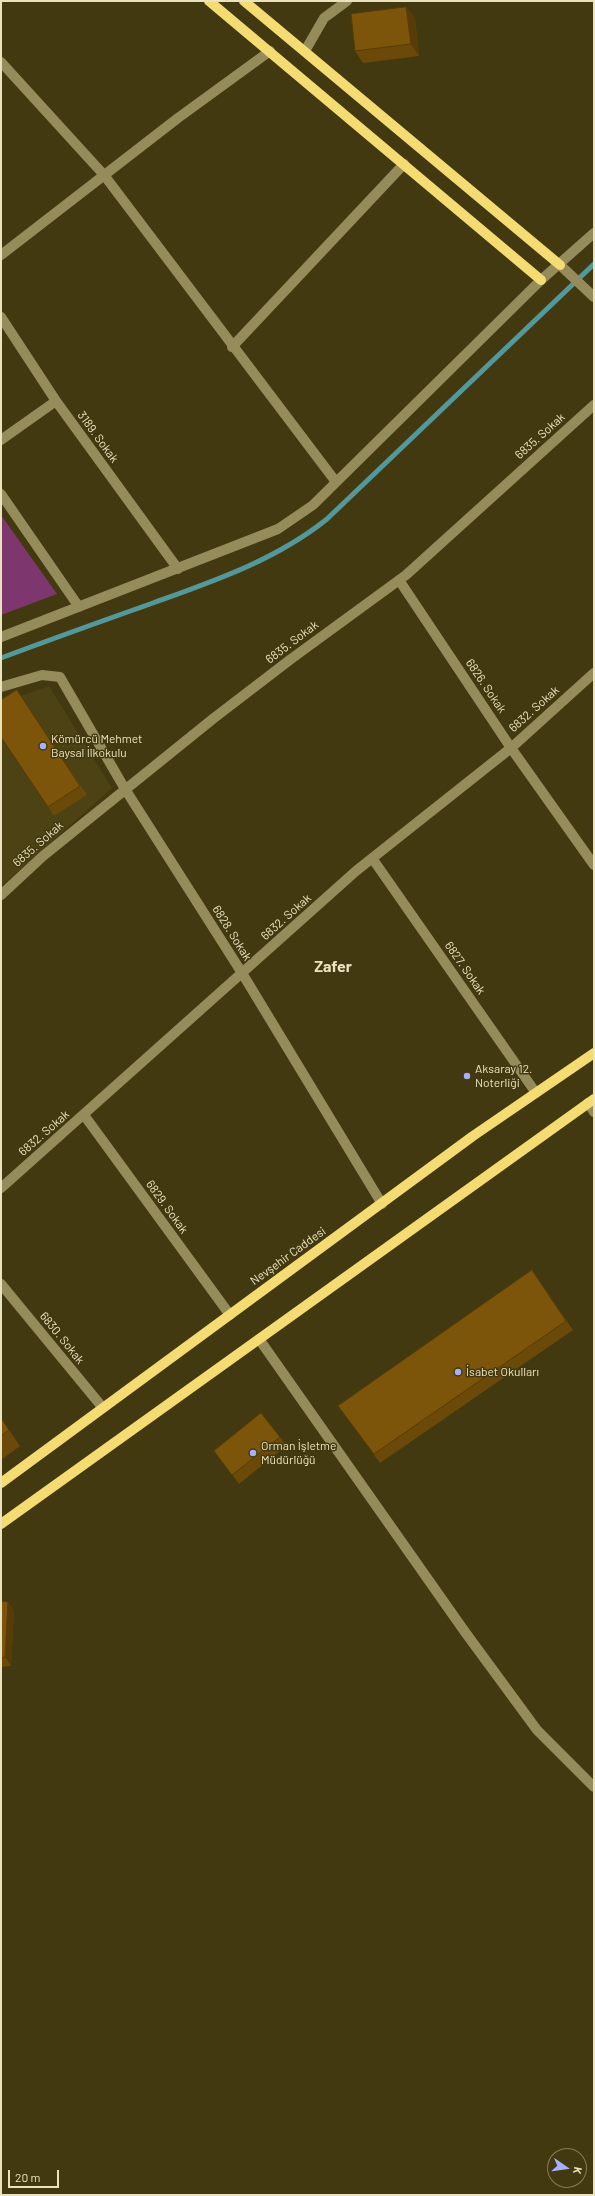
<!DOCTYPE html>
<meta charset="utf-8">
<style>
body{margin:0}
#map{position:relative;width:595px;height:2196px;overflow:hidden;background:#423911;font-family:Barlow,sans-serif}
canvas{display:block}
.frame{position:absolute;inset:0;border:2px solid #ebe3be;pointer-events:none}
.north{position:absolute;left:547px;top:2148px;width:40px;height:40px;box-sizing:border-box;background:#423911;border:1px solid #867d56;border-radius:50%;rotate:103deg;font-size:11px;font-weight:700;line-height:16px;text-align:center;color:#ebe3be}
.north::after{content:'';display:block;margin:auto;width:14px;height:18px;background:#a5b1fc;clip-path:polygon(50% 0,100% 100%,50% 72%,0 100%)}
.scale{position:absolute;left:8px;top:2170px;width:51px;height:18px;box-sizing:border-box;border:2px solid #ebe3be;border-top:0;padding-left:5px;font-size:12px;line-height:14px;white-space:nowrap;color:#ebe3be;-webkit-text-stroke:3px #423911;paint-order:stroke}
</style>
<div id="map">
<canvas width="595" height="2196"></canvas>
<div class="frame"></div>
<div class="north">K</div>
<div class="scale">20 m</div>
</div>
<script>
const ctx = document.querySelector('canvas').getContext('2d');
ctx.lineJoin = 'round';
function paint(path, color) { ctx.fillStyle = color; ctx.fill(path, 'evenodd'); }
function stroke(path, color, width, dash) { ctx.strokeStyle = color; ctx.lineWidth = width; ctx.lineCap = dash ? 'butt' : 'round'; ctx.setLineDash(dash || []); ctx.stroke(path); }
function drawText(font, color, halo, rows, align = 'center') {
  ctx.font = font + ' Barlow,sans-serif'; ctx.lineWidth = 3; ctx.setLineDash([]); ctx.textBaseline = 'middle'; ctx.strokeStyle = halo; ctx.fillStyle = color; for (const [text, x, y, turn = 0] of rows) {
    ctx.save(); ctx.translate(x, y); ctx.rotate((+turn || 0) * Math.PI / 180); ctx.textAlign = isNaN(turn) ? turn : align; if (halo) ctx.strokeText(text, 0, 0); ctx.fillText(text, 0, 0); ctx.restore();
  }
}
paint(new Path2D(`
 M49,686L112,788L1,886V703Z`), '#4c4214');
paint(new Path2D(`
 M1,515L57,594L1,615Z`), '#7e366e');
stroke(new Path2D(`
 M1,658C52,639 102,621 153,603C214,581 276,560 327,519L594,264`), '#53999c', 5);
stroke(new Path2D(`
 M305,51L324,18L347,1
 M1,62L104,175L336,482
 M1,255L178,118L270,51
 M560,265L594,297
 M1,317L56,401L178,569
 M232,347L404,164
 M1,440L56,401
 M1,494L79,607
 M399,580L511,748L594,865
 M1,637L278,529L313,505L541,280L594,233
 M1,687L42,675L60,677L125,789L242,973L382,1204
 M372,858L536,1093
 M1,895L43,856L214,718L291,659L406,575L594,405
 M588,1103L594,1112
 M84,1115L230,1315
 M1,1188L356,871L511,748L594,673
 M1,1284L103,1408
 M259,1339L465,1632L537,1730L594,1787`), '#968b5b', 10);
stroke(new Path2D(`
 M209,1L541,280
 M244,1L560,265
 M1,1483L473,1136L594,1053
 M1,1524L594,1099`), '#f4dc73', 10);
paint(new Path2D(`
 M406,7L415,18L419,56L363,63L355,51Z
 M23,699L87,795L54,816L48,807Z
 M532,1270L573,1330L380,1463L345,1415Z
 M1,1418L20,1446L1,1460Z
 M280,1437L286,1446L239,1484L214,1451Z
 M1,1601L8,1602L14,1611L11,1666L1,1667Z`), '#6b4909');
paint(new Path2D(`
 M406,7L415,18L419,56L411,44Z
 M8,1602L14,1611L11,1666L5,1657Z`), '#573c07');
const building = new Path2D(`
 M406,7L411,44L355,51L351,14Z
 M17,690L80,786L48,807L1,737V700Z
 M532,1270L566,1321L374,1454L338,1406Z
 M261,1413L280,1437L232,1475L214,1451Z
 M1,1418L9,1430L1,1436Z
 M1,1601L8,1602L5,1657L1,1658Z`);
paint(building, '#7c550a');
stroke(building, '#573c07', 1);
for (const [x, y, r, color] of [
 [43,746,4,"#a5b1fc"],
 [467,1076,4,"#a5b1fc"],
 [458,1372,4,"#a5b1fc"],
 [253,1453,4,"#a5b1fc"]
]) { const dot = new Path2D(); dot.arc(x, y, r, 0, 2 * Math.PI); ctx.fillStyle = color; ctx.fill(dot); stroke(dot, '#423911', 1.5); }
drawText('12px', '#ebe3be', '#423911', [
 ["6835. Sokak",540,436,-42],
 ["3189. Sokak",98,437,54],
 ["6835. Sokak",292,642,-37],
 ["6826. Sokak",486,686,56],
 ["6832. Sokak",534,709,-42],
 ["6835. Sokak",38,844,-41],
 ["6832. Sokak",286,917,-42],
 ["6828. Sokak",232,933,58],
 ["6827. Sokak",465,968,55],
 ["6832. Sokak",44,1133,-41],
 ["6829. Sokak",167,1207,54],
 ["Nevşehir Caddesi",288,1256,-36],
 ["6830. Sokak",62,1338,51]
]);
drawText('12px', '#ebe3be', '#423911', [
 ["Kömürcü Mehmet",51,739],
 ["Baysal İlkokulu",51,753],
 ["Aksaray 12.",475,1069],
 ["Noterliği",475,1083],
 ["İsabet Okulları",466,1372],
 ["Orman İşletme",261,1446],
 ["Müdürlüğü",261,1460]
], 'left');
drawText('bold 16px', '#ebe3be', '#423911', [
 ["Zafer",333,967]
]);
</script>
